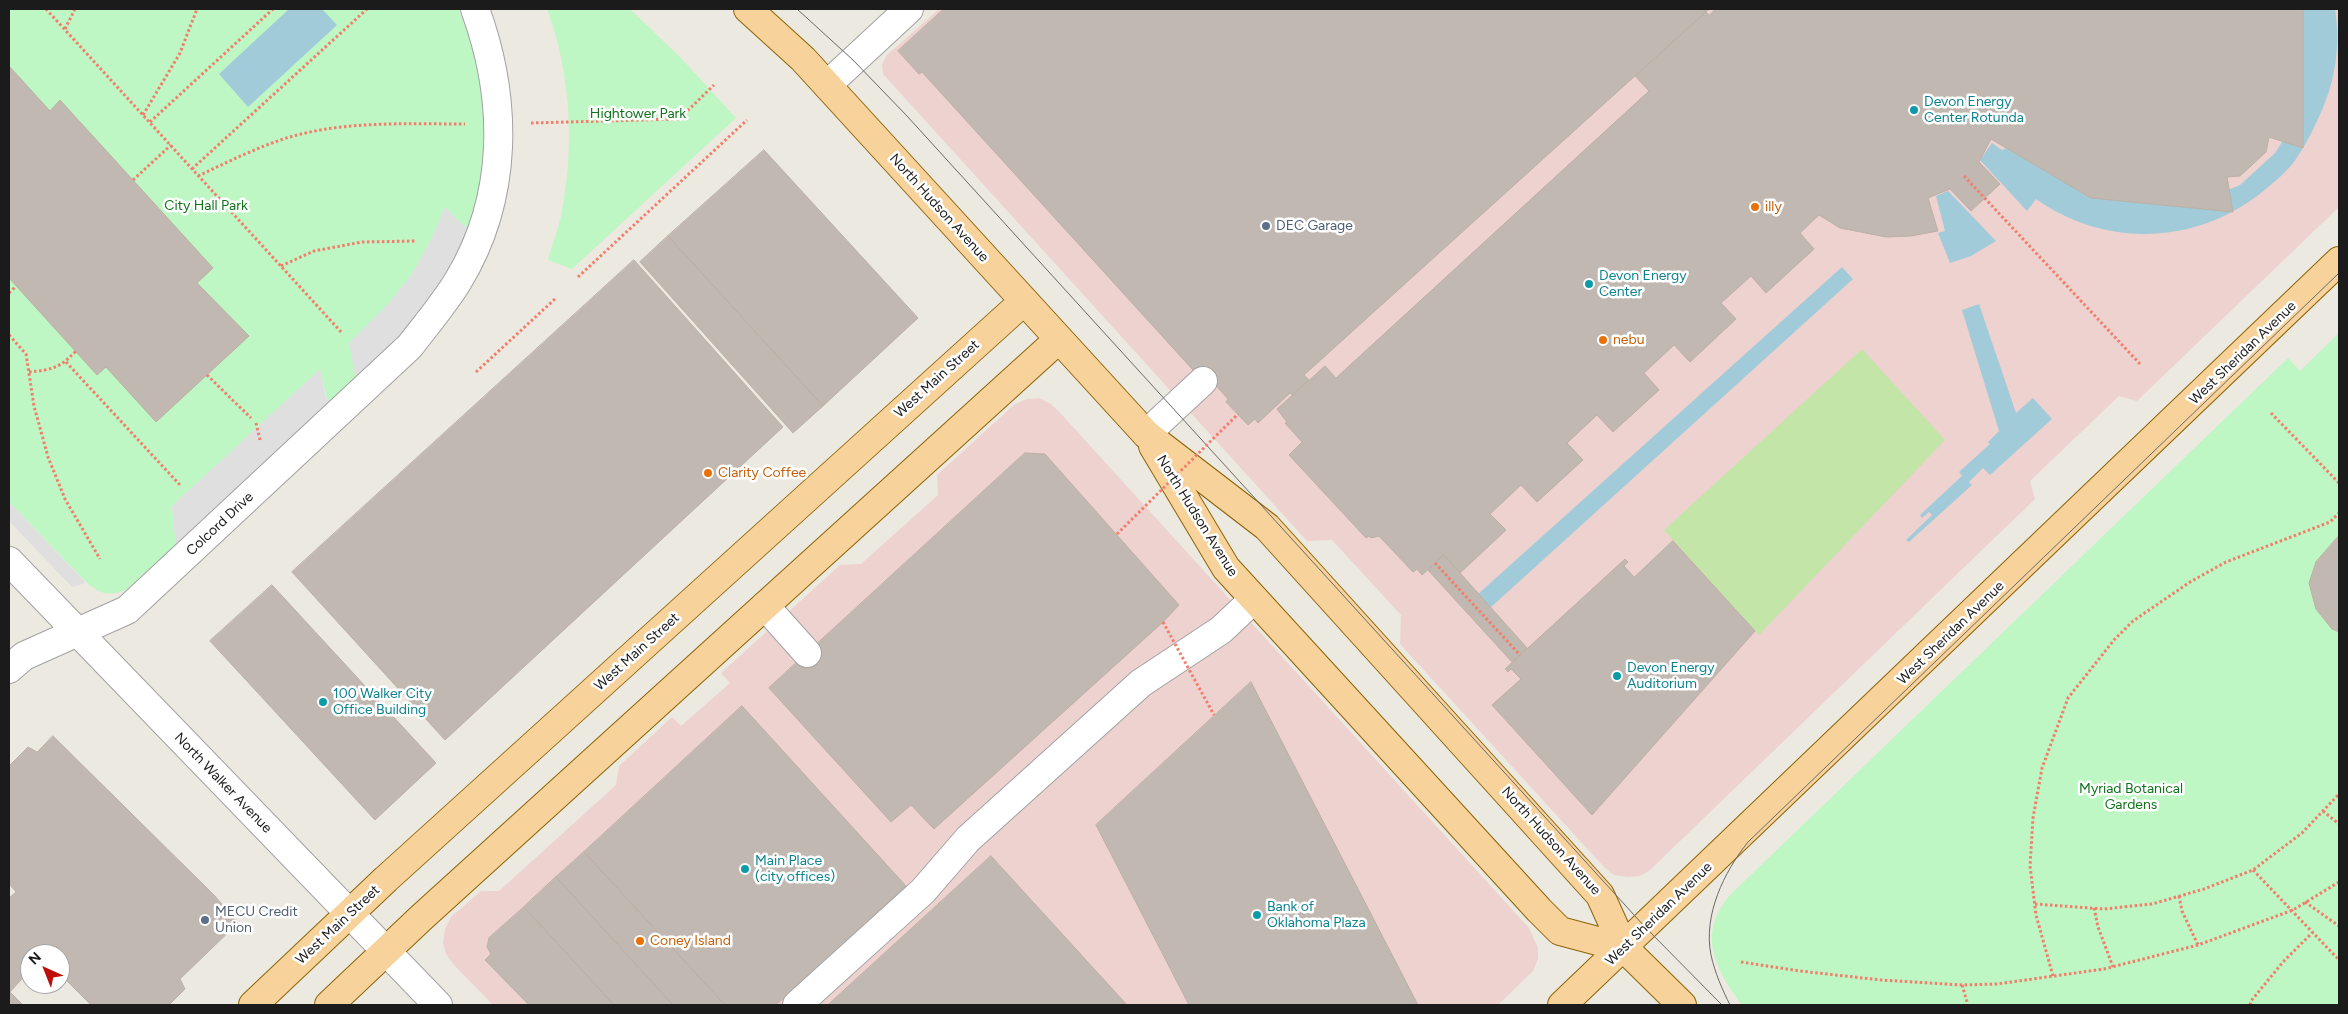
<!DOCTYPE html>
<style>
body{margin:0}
#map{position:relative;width:2348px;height:1014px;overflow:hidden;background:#ece9e1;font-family:Figtree,sans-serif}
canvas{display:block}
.frame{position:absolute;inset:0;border:10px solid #1b1b1b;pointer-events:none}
.north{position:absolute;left:20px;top:944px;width:50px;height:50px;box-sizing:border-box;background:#fff;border:1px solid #a4a4a4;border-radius:50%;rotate:316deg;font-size:14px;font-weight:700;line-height:20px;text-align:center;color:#1b1b1b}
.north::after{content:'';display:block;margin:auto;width:18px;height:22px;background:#be0e08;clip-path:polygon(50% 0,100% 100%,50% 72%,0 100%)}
</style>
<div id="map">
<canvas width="2348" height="1014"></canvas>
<div class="frame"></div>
<div class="north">N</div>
</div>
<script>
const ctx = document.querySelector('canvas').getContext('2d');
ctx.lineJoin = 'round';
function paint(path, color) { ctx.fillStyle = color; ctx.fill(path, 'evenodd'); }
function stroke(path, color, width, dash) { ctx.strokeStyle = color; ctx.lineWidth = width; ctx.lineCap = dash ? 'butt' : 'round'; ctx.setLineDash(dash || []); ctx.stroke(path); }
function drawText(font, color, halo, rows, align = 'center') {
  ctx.font = font + ' Figtree,sans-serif'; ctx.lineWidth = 5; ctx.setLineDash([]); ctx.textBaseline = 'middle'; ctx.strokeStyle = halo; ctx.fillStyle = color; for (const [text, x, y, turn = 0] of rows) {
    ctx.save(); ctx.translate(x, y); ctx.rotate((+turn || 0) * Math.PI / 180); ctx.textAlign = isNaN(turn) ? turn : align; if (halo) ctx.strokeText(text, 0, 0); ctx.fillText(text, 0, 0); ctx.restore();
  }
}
paint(new Path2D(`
 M939,9H2339V207L2137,401L2119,396L2030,481L2035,499L1650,870L1640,876L1628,877L1614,875L1604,867L1400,644L1401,615L1332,540L1307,541L883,74L882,65L886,56Z
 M1039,398L1051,404L1063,416L1529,928L1538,948V959L1533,971L1498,1005H493L454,965L446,954L443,943L445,929L451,917L481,891H499L616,785L619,766L672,717L681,726L730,683L721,673L840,565L861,564L938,495L937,475L1015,404L1027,399Z`), '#edd2d0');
paint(new Path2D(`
 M1862,349L1945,440L1759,635L1664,530Z`), '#c4e5a8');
paint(new Path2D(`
 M9,9H458C488,78 492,154 470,226L465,227L445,207L431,240L412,274L389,303L356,381L333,401L327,399L320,370L172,506L176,545L127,589C111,597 101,594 88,584L9,502Z
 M547,9H630L680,57L736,118L572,269L548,260C552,245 558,230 561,216C575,147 571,74 547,9Z
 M2339,333V1005H1742C1716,969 1696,935 1730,895L2288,358L2300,371Z`), '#bef6c4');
paint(new Path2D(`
 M445,207L465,227L470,226L451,269L400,339L356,381L349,343L389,303L412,274L431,240Z
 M320,369L326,399L333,401L176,545L172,506Z
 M9,502L86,583L72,587L9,521Z`), '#dfdfdf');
paint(new Path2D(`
 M289,9H322L337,25L248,107L219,74Z
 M2297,9H2335C2341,47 2335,84 2318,119C2312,132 2305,146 2296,159C2287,172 2273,183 2261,193C2195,245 2105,248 2036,199L2027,211L1980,160L1992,143L2002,150L2011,146L2195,204L2240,185L2275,153L2297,119Z
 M1948,191L1996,241L1971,256L1950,263L1938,233L1945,231L1936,196Z
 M1842,267L1853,279L1490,608L1477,595Z
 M1979,304L2016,413L2033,398L2052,419L1990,475L1983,468L1969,482L1972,485L1909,542L1906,540L1932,515L1929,512L1922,518L1920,515L1962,476L1959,472L1990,444L1988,442L1999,431L1962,310Z`), '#a2cbd9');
const building = new Path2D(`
 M944,9H1709L1304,375L1309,380L1292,395L1290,393L1258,423L1255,419L1248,425L1226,402L1228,399L1213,382L1203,381L922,72L919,74L898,51Z
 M1716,9H2303V148L2269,137L2266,152L2240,176L2227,177L2233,212L2091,198L1991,139L1979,162L2000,184L1971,211L1950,189L1928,198L1938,231L1911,236L1886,237L1840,228L1819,215L1800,233L1814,249L1766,293L1751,276L1721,303L1736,319L1690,362L1674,345L1644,373L1659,390L1613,432L1597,415L1567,443L1583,460L1537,502L1521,485L1490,514L1506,530L1460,573L1444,555L1422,575L1417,569L1413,572L1379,536L1371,538L1369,536L1366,538L1289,455L1302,442L1285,423L1287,422L1277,409L1325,366L1336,378L1649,91L1635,76L1706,12L1709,15Z
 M9,66L50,111L60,100L213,268L197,283L249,336L156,422L106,367L97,375L9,278Z
 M764,150L918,318L823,406L668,236Z
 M668,236L823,406L793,433L640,262Z
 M634,260L783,427L445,740L292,572Z
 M1025,453L1045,454L1179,605L1163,622L934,829L911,805L891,822L769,688Z
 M2338,537L2339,538V632L2332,629L2316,609L2309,583L2316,562Z
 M1673,541L1755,631L1592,815L1492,705L1521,679L1511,669L1508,672L1505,669L1625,559L1628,562L1624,566L1634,577Z
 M1444,555L1527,648L1512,662L1428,570Z
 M272,585L436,763L375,820L210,641Z
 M1251,682L1418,1005H1189L1096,825Z
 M742,706L906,886L776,1005H725L584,852Z
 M53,736L215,896L238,923L180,979L185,989L169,1005H91L60,974V954H30V970L10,992L23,1005H9V898L16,892L9,884V766L28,747L37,752Z
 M584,852L725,1005H673L556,877Z
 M991,856L1127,1005H828Z
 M556,877L673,1005H614L524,907Z
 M524,907L614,1005H529L485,960L491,954L487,947L489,938Z`);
paint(building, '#c0b8b1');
stroke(building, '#bdb0a4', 1);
const minor = new Path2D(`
 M827,85L909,9
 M1146,434L1203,381
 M9,561L438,1005
 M765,606L807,653
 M9,669L24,656L127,610L410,346C426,325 444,304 458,281C509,197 508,99 475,9
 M797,1005L923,891L968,839L1141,683L1221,630L1254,599`);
const major = new Path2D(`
 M748,9L803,59L1146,434L1267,527L1600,895L1624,948L1682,1005
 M1153,446L1226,568L1539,910L1560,931L1624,948
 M253,1005L386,879L1024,301
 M329,1005L422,917L1059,339
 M1562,1005L2339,261`);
stroke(minor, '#a2a2a2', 30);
stroke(major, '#8c6406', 30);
stroke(new Path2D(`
 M46,9L342,333
 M65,29L75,9
 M143,115L180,53L197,9
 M150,122L273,9
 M531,123L679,119L714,85
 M192,169L367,9
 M198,176C230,161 263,144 297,135C351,121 410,124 465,124
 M1964,176L2140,364
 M133,180L171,145
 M281,266L314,251L362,242L416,241
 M578,277L747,120
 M9,293L16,286
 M9,335L26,354L34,406L48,457L65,499L100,559
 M66,362L180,485
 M29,372C51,370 60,368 76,351
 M476,372L556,298
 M207,375L251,418
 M2271,413L2339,483
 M256,423L260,440
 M1435,563L1520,655
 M2323,811L2339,824
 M2253,870L2339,960
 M2179,896L2182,911L2198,945
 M2305,902L2339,926
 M2035,904L2104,909L2152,904L2204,889L2253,870L2302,833L2339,794
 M2094,908L2098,927L2113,967
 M1741,962L1800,971L1881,980L1962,985L1997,984L2104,969L2198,945L2293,910L2339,882
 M2053,976L2036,915L2030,866L2033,818L2042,768L2068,698L2114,640L2133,621L2190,582L2226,562L2330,522L2339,513
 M1962,985L1968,1005
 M2250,1005L2251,1001L2283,962L2313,932`), '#f37d6b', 3, [2.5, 2.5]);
stroke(minor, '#fff', 28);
stroke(major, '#f7d29b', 28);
stroke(new Path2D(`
 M797,9L853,60L907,116L1645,927L1722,1005
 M1730,1005C1722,989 1715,973 1711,955C1703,915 1724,872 1748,842L2339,273`), '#696969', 1);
stroke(new Path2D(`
 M1117,534L1238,414
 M1163,622L1214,715`), '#f37d6b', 3, [2.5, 2.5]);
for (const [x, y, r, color] of [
 [1914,110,5,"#0f9aa8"],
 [1755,207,5,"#e8710a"],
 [1266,226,5,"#5c6f8a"],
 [1589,284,5,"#0f9aa8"],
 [1603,340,5,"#e8710a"],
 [708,473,5,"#e8710a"],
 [1617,676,5,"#0f9aa8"],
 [323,702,5,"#0f9aa8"],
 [745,869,5,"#0f9aa8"],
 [1257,915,5,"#0f9aa8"],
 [205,920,5,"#5c6f8a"],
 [640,941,5,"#e8710a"]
]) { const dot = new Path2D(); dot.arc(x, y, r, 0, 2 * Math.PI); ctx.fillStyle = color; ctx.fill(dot); stroke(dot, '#fff', 2); }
drawText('14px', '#0d838f', '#fff', [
 ["Devon Energy",1924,102],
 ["Center Rotunda",1924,118],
 ["Devon Energy",1599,276],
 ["Center",1599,292],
 ["Devon Energy",1627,668],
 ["Auditorium",1627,684],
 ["100 Walker City",333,694],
 ["Office Building",333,710],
 ["Main Place",755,861],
 ["(city offices)",755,877],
 ["Bank of",1267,907],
 ["Oklahoma Plaza",1267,923]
], 'left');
drawText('14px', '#0f731b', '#fff', [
 ["Hightower Park",638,114],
 ["City Hall Park",206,206],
 ["Myriad Botanical",2131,789],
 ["Gardens",2131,805]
]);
drawText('14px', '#c56008', '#fff', [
 ["illy",1765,207],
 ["nebu",1613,340],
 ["Clarity Coffee",718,473],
 ["Coney Island",650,941]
], 'left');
drawText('14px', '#1b1b1b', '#fff', [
 ["North Hudson Avenue",939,208,48],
 ["West Sheridan Avenue",2243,353,-44],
 ["West Main Street",937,379,-42],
 ["North Hudson Avenue",1197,516,58],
 ["Colcord Drive",220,524,-43],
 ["West Sheridan Avenue",1951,633,-44],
 ["West Main Street",637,652,-42],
 ["North Walker Avenue",223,783,46],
 ["North Hudson Avenue",1551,841,48],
 ["West Sheridan Avenue",1659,914,-44],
 ["West Main Street",338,925,-43]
]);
drawText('14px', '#4e5e75', '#fff', [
 ["DEC Garage",1276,226],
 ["MECU Credit",215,912],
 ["Union",215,928]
], 'left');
</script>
